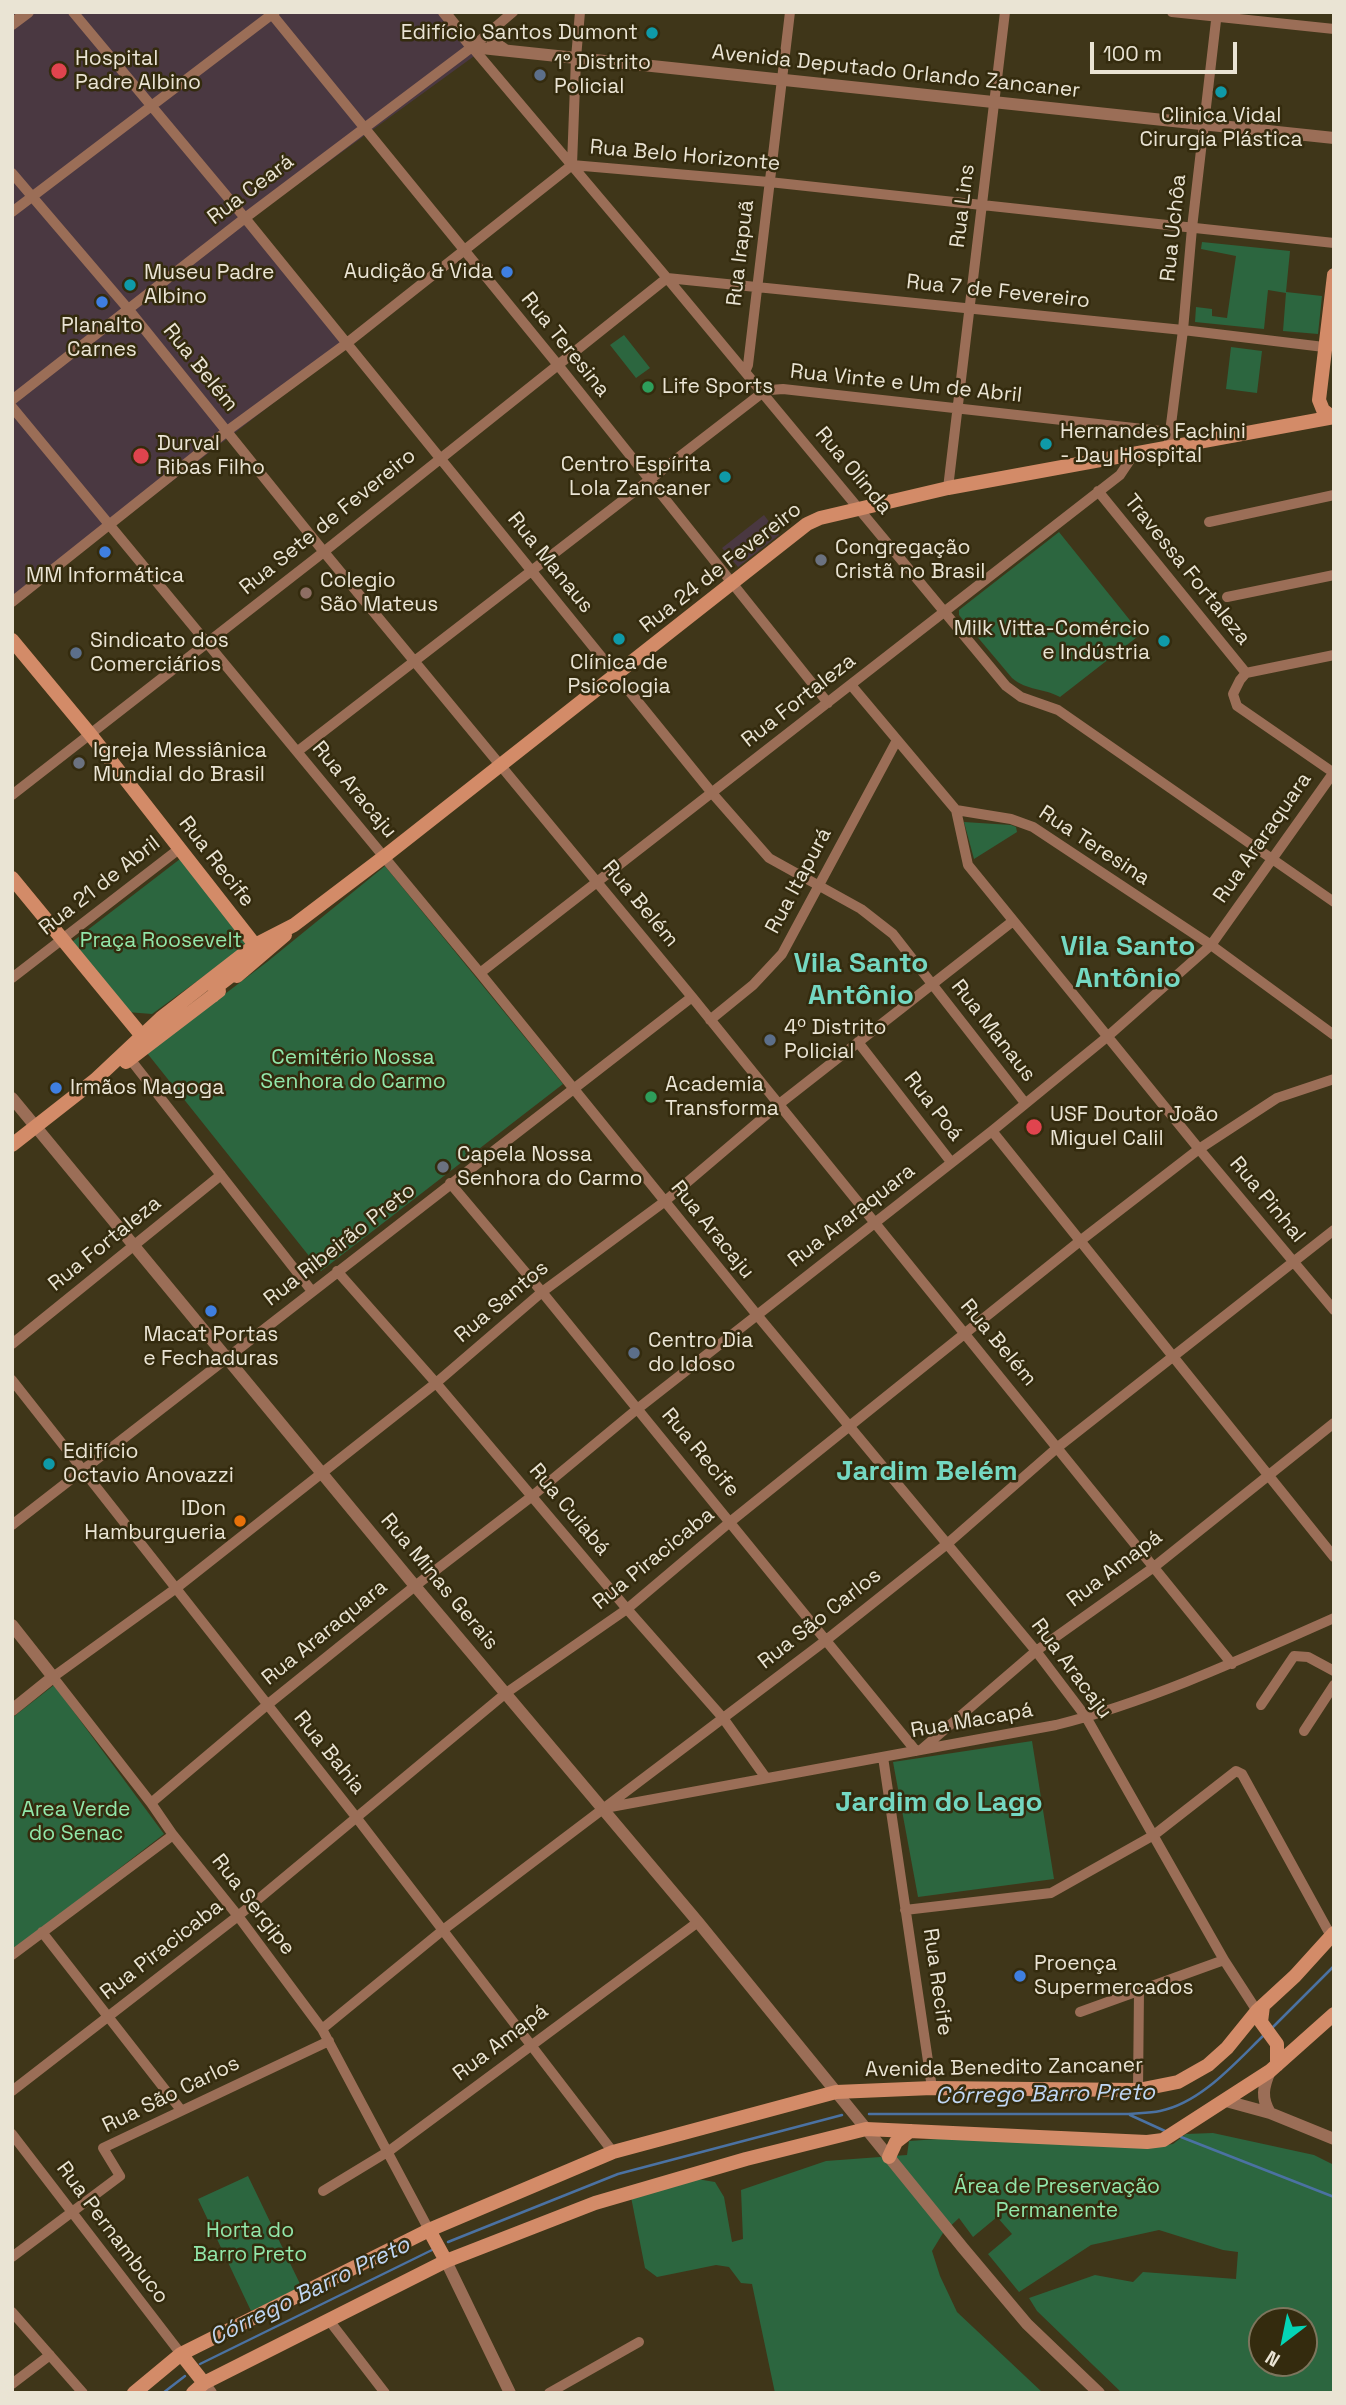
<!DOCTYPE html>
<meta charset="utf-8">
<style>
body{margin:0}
#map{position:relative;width:1346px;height:2405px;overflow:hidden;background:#3f3619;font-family:"Space Grotesk",sans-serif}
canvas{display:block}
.frame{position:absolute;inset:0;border:14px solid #eae4d4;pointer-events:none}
.north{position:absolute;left:1248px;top:2307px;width:70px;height:70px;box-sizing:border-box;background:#342b0e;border:2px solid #7d755d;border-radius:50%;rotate:212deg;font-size:19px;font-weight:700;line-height:28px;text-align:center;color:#eae4d4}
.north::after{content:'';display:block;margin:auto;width:24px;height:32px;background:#04d5b6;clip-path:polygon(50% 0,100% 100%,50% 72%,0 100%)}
.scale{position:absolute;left:1090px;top:42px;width:147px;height:32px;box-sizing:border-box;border:4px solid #eae4d4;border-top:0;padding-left:9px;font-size:21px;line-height:24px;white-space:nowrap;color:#eae4d4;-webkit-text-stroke:5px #342b0e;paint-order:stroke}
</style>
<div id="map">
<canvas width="1346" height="2405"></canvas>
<div class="frame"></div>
<div class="north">N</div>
<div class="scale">100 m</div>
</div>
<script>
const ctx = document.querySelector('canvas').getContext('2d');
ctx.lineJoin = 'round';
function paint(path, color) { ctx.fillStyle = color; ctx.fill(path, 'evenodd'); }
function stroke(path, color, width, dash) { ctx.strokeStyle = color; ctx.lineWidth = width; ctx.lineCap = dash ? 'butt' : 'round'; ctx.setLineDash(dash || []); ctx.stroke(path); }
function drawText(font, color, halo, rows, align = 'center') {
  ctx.font = font + ' "Space Grotesk",sans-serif'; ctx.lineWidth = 5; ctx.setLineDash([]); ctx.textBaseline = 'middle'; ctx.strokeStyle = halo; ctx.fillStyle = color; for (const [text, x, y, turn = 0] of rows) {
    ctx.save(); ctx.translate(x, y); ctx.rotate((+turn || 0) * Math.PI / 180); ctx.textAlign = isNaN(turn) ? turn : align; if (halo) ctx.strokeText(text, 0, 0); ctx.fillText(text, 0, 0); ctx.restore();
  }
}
paint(new Path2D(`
 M12,12H444L477,54L247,221L347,346L12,605Z
 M764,515L779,535L738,567L722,548Z`), '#4a3841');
paint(new Path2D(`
 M1202,242L1290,251L1286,292L1322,296L1318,334L1283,331L1286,293L1268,290L1264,329L1195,322L1196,307L1212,309V316L1227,318L1236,256L1201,249Z
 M624,335L650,368L636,378L610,345Z
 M1231,347L1262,351L1257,393L1226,389Z
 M1059,532L1141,634L1060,697C1044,688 1027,691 1012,678L959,615V610Z
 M964,822L1011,825L1016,827L1017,832L974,859Z
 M180,859L248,944L152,1014L127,1012L72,942Z
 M385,866L563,1084L321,1271L147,1053L267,962Z
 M54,1685L164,1834L12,1951V1718Z
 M1032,1741L1054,1879L918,1897L893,1762Z
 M1213,2133L1314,2155L1334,2165V2393H1122L1037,2311L1029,2298L1095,2275L1133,2282L1143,2272L1236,2279L1238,2252L1223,2250L1159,2230L1091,2245L1019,2292L988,2254L1012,2234L997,2217L973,2237L959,2218L943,2233L932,2251L940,2276L957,2312L1043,2393H775L752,2284L741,2283L729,2267L716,2265L657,2277L645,2268L631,2197L691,2178L715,2182L724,2197L732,2242L743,2239L741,2190L826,2161L907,2155L909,2141L966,2137L1160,2146L1173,2144L1186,2134ZM1262,2321H1304V2363H1262Z
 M248,2176L302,2288L251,2311L198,2199Z`), '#2c663f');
stroke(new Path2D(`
 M1272,2028L1334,1966
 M869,2114H1128C1139,2113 1150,2113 1160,2111C1201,2103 1236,2062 1264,2035
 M1130,2115L1165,2131
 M1181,2137L1334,2197
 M448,2242L618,2174L842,2115
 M200,2364L434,2249
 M163,2393L185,2376`), '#4b72a2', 2.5);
stroke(new Path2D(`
 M73,12L245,218L712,793L769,858L861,909L893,934L1025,1103
 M270,12L558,365L828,703
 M1172,12L1334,29
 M472,47L667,278L1006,686L1021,697L1058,710L1334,902
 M572,165L576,58L580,12
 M12,173L129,310L324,552L692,997L1232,1664
 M12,212L275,12
 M745,372L748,365L790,12
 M12,400L245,218L472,47L513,12
 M12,407L480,973L757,1315L1036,1651L1086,1717L1224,1960L1257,2011
 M1168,448L1183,330L1192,228L1217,12
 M948,488L1005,12
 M1098,491L1246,673
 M1209,522L1334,495
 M1227,597L1334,575
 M12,602L227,431L347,343L572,165L769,182L1334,243
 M1334,655L1246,673L1240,680L1233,694L1237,706L1334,773
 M851,685L956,810L1011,819L1033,827L1211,945L1334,1035
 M298,751L762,393L770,390L783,389L1170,432
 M12,795L316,558L667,278L1183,330L1324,347
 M956,810L968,865L1199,1149L1334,1310
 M480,973L1120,475L1134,454
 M12,978L179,849
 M710,1020L753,985L782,954L897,740
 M858,1042L951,1162
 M130,1059L311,1290
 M992,1131L1334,1557
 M450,1183L542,1292L916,1751
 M337,1271L436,1383L627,1609L723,1718L766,1778
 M12,1344L221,1175
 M12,1380L356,1817L613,2152
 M12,1525L692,997
 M1261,1705L1294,1656L1308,1657L1334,1671
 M1304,1731L1334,1685
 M922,1749L1036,1651L1154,1567L1334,1423
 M883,1757L932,2088
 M151,1803L267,1705L415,1586L531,1497L636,1410L992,1131L1107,1037L1211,945L1334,772
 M605,1808L1056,1725C1151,1701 1244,1658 1334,1618
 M905,1910L1051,1893L1154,1835L1236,1771L1242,1774L1331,1936
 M42,1932L181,2110
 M12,1955L173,1835
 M1080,2012L1224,1960
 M322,2029L443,1930L825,1641L947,1544L1058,1447L1334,1230
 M1138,2090L1139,1991
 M12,2091L238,1916L506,1693L627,1609L730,1522L1080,1241L1199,1149L1277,1098L1334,1079
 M12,2134L181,2354
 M323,2191L389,2151L698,1922
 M429,2230L322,2029L238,1916L173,1835L151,1803L53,1677L175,1589L436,1383L542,1292L664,1202L778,1105L1013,921
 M12,2257L120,2176L103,2148L329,2041
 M12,2312L83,2393
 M328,2319L385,2393
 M12,2384L50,2355
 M549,2393L639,2342`), '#9b6e57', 10);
stroke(new Path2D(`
 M444,12L472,47L1334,138
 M12,24L28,12
 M488,33L495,43L505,50
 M12,1098L415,1586L698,1922L963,2248L1027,2324L1099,2393
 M12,1625L53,1677L12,1710
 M1226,2101L1270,2113L1334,2139
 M1270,2113C1261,2098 1263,2087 1270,2071
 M446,2261L510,2393
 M204,2383L211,2393`), '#9b6e57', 12);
stroke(new Path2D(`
 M1332,417L1323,410L1319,400L1334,275
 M12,640L90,734L255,945V953
 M12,878L142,1036
 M237,976L285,935
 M213,996L219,985L241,968
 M126,1062L219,991
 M12,1145L95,1080L161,1018L255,945L294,925L385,856L807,524L820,518L948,488L1334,417
 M1263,2006L1261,2022L1277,2044V2065
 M889,2157L896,2142L910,2131
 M429,2230L446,2261
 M181,2354L204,2383
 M134,2393L181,2354L429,2230L613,2152L836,2092L932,2088L1138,2090L1178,2082L1208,2065L1227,2048L1257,2011L1295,1976L1334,1933
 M193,2393L204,2383L446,2261L595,2203L746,2159L866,2129L1147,2142L1163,2140L1270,2071L1334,2014`), '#d38b68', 14);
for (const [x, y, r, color] of [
 [652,33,7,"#0f9aa8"],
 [59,71,9,"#e0444e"],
 [540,75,7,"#5c6f8a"],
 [1221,92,7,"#0f9aa8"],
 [507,272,7,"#3f7fe0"],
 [130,285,7,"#0f9aa8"],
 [102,302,7,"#3f7fe0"],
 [648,387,7,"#2e9e5b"],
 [1046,444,7,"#0f9aa8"],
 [141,456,9,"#e0444e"],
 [725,477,7,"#0f9aa8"],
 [105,552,7,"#3f7fe0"],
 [821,560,7,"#6b7280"],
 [306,593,7,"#8d6e63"],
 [619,639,7,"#0f9aa8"],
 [1164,641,7,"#0f9aa8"],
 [76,653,7,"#5c6f8a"],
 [79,763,7,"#6b7280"],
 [770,1040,7,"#5c6f8a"],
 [56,1088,7,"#3f7fe0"],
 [651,1097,7,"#2e9e5b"],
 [1034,1127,9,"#e0444e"],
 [443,1167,7,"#6b7280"],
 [211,1311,7,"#3f7fe0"],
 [634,1353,7,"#5c6f8a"],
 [49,1464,7,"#0f9aa8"],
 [240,1521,7,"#e8710a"],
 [1020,1976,7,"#3f7fe0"]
]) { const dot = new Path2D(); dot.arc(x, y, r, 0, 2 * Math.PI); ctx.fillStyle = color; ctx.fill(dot); stroke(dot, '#342b0e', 2.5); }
drawText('21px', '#eae4d4', '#342b0e', [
 ["Edifício Santos Dumont",638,33,"right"],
 ["Hospital",75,59],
 ["Padre Albino",75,83],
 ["1° Distrito",554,63],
 ["Policial",554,87],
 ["Clinica Vidal",1221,116,"center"],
 ["Cirurgia Plástica",1221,140,"center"],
 ["Audição & Vida",493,272,"right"],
 ["Museu Padre",144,273],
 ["Albino",144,297],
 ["Planalto",102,326,"center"],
 ["Carnes",102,350,"center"],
 ["Life Sports",662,387],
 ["Hernandes Fachini",1060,432],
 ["- Day Hospital",1060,456],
 ["Durval",157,444],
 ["Ribas Filho",157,468],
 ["Centro Espírita",711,465,"right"],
 ["Lola Zancaner",711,489,"right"],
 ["Congregação",835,548],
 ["Cristã no Brasil",835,572],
 ["MM Informática",105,576,"center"],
 ["Colegio",320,581],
 ["São Mateus",320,605],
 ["Milk Vitta-Comércio",1150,629,"right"],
 ["e Indústria",1150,653,"right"],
 ["Sindicato dos",90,641],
 ["Comerciários",90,665],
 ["Clínica de",619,663,"center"],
 ["Psicologia",619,687,"center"],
 ["Igreja Messiânica",93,751],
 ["Mundial do Brasil",93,775],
 ["4º Distrito",784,1028],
 ["Policial",784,1052],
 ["Academia",665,1085],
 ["Transforma",665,1109],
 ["Irmãos Magoga",70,1088],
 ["USF Doutor João",1050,1115],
 ["Miguel Calil",1050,1139],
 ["Capela Nossa",457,1155],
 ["Senhora do Carmo",457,1179],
 ["Macat Portas",211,1335,"center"],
 ["e Fechaduras",211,1359,"center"],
 ["Centro Dia",648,1341],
 ["do Idoso",648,1365],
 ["Edifício",63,1452],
 ["Octavio Anovazzi",63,1476],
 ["IDon",226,1509,"right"],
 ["Hamburgueria",226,1533,"right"],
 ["Proença",1034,1964],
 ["Supermercados",1034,1988]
], 'left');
drawText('21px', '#eae4d4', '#342b0e', [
 ["Avenida Deputado Orlando Zancaner",896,72,6],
 ["Rua Belo Horizonte",685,156,5],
 ["Rua Ceará",251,190,-37],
 ["Rua Lins",963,206,-83],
 ["Rua Uchôa",1174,228,-84],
 ["Rua Irapuã",741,253,-83],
 ["Rua 7 de Fevereiro",998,292,6],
 ["Rua Teresina",565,345,51],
 ["Rua Belém",200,368,51],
 ["Rua Vinte e Um de Abril",906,384,6],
 ["Rua Olinda",853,471,50],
 ["Rua Sete de Fevereiro",328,522,-39],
 ["Rua Manaus",550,563,51],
 ["Rua 24 de Fevereiro",721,568,-38],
 ["Travessa Fortaleza",1187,570,51],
 ["Rua Fortaleza",799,701,-38],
 ["Rua Aracaju",354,790,50],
 ["Rua Araraquara",1263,838,-55],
 ["Rua Teresina",1094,846,33],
 ["Rua Recife",216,862,52],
 ["Rua Itapurá",799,881,-62],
 ["Rua 21 de Abril",100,886,-38],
 ["Rua Belém",640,904,50],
 ["Rua Manaus",993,1031,52],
 ["Rua Poá",933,1107,52],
 ["Rua Pinhal",1267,1200,50],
 ["Rua Araraquara",852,1216,-38],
 ["Rua Aracaju",712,1230,51],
 ["Rua Fortaleza",105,1244,-39],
 ["Rua Ribeirão Preto",340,1245,-38],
 ["Rua Santos",502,1302,-40],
 ["Rua Belém",998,1343,50],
 ["Rua Recife",700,1453,50],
 ["Rua Cuiabá",569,1510,50],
 ["Rua Piracicaba",654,1559,-39],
 ["Rua Amapá",1115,1569,-37],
 ["Rua Minas Gerais",439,1582,50],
 ["Rua São Carlos",820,1619,-38],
 ["Rua Araraquara",325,1633,-39],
 ["Rua Aracaju",1071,1669,53],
 ["Rua Macapá",972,1721,-10],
 ["Rua Bahia",329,1753,51],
 ["Rua Sergipe",253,1905,52],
 ["Rua Piracicaba",162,1950,-38],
 ["Rua Recife",937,1982,82],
 ["Rua Amapá",501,2043,-37],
 ["Avenida Benedito Zancaner",1004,2068,-1],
 ["Rua São Carlos",171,2095,-26],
 ["Rua Pernambuco",112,2233,53]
]);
drawText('21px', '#92e7aa', '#342b0e', [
 ["Praça Roosevelt",161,941],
 ["Cemitério Nossa",353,1058],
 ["Senhora do Carmo",353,1082],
 ["Area Verde",76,1810],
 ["do Senac",76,1834],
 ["Área de Preservação",1057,2187],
 ["Permanente",1057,2211],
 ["Horta do",250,2231],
 ["Barro Preto",250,2255]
]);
drawText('italic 23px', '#bfd6f3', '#342b0e', [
 ["Córrego Barro Preto",1045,2095,-1],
 ["Córrego Barro Preto",310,2292,-26]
]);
drawText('bold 28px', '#74d8c2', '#342b0e', [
 ["Vila Santo",1128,947],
 ["Antônio",1128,979],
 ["Vila Santo",861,964],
 ["Antônio",861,996],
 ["Jardim Belém",927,1472],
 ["Jardim do Lago",939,1803]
]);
</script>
